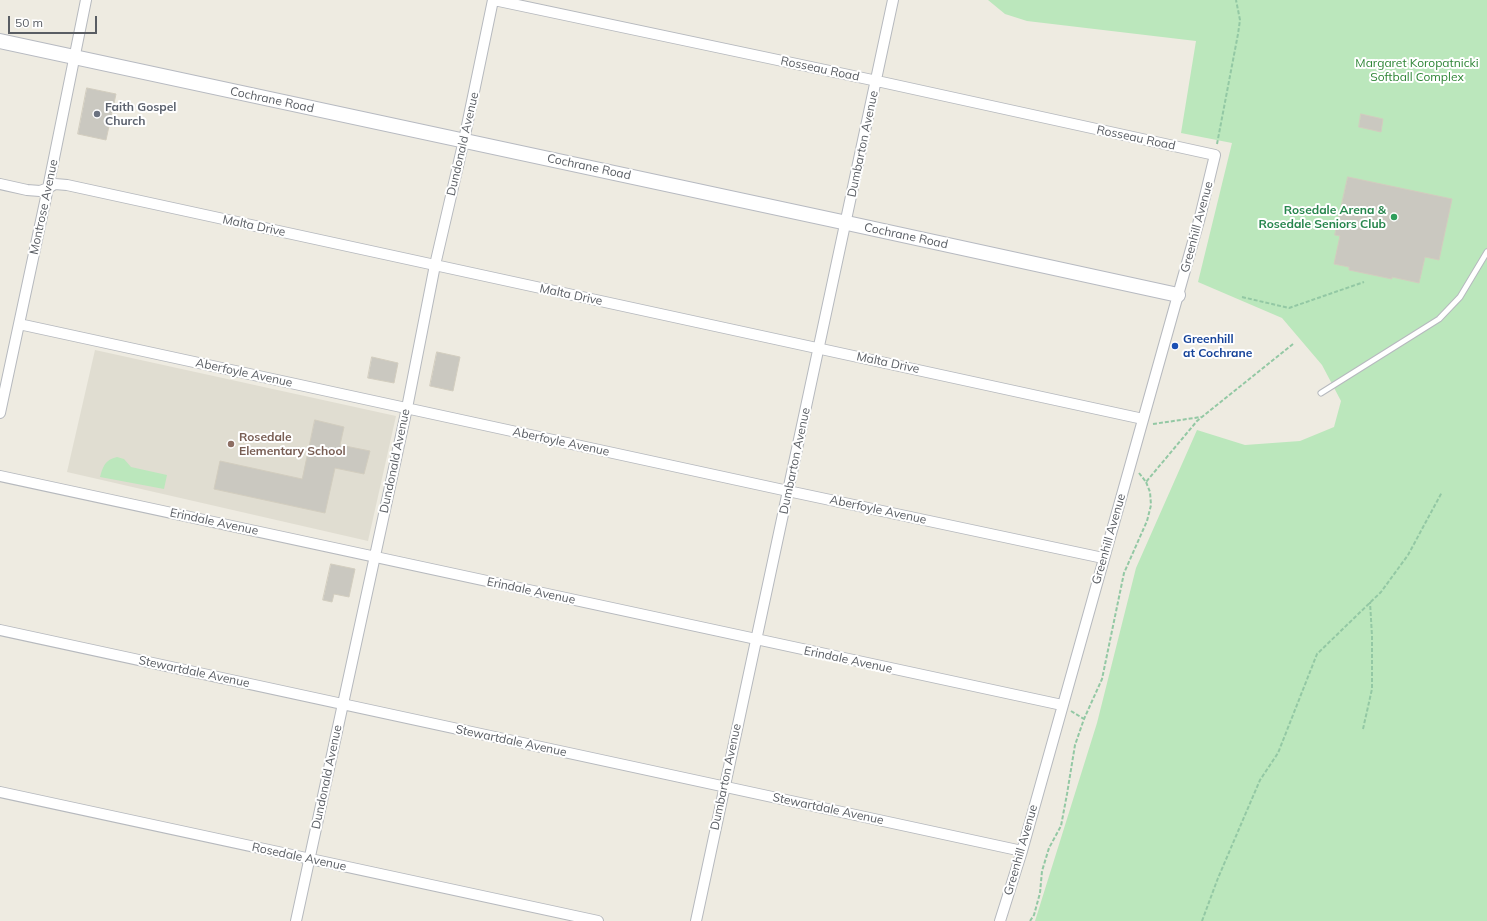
<!DOCTYPE html>
<style>
body{margin:0}
#map{position:relative;width:1487px;height:921px;overflow:hidden;background:#eeebe1;font-family:Mulish,sans-serif}
canvas{display:block}
.scale{position:absolute;left:8px;top:16px;width:89px;height:18px;box-sizing:border-box;border:2px solid #595d63;border-top:0;padding-left:5px;font-size:12px;line-height:14px;white-space:nowrap;color:#595d63;-webkit-text-stroke:3px #fff;paint-order:stroke}
</style>
<div id="map">
<canvas width="1487" height="921"></canvas>
<div class="scale">50 m</div>
</div>
<script>
const ctx = document.querySelector('canvas').getContext('2d');
ctx.lineJoin = 'round';
function paint(path, color) { ctx.fillStyle = color; ctx.fill(path, 'evenodd'); }
function stroke(path, color, width, dash) { ctx.strokeStyle = color; ctx.lineWidth = width; ctx.lineCap = dash ? 'butt' : 'round'; ctx.setLineDash(dash || []); ctx.stroke(path); }
function drawText(font, color, halo, rows, align = 'center') {
  ctx.font = font + ' Mulish,sans-serif'; ctx.lineWidth = 4; ctx.setLineDash([]); ctx.textBaseline = 'middle'; ctx.strokeStyle = halo; ctx.fillStyle = color; for (const [text, x, y, turn = 0] of rows) {
    ctx.save(); ctx.translate(x, y); ctx.rotate((+turn || 0) * Math.PI / 180); ctx.textAlign = isNaN(turn) ? turn : align; if (halo) ctx.strokeText(text, 0, 0); ctx.fillText(text, 0, 0); ctx.restore();
  }
}
paint(new Path2D(`
 M95,350L396,416L368,541L67,472Z`), '#e0ddd1');
paint(new Path2D(`
 M988,0H1487V921H1035L1097,723L1136,568L1197,430L1245,445L1300,441L1334,427L1341,401L1322,365L1282,318L1198,282L1232,143L1181,133L1196,41L1027,21L1005,14Z
 M117,457L124,459L131,467L167,475L164,489L100,477C103,466 105,460 117,457Z`), '#bbe7bc');
const building = new Path2D(`
 M87,88L116,94L106,140L78,134Z
 M1361,114L1383,119L1381,132L1359,127Z
 M1348,177L1452,199L1439,260L1425,257L1419,283L1392,277V279L1349,270V267L1334,264L1340,236L1335,235Z
 M437,352L460,357L453,391L430,386Z
 M372,357L398,363L394,383L368,378Z
 M315,420L344,427L340,445L370,451L364,474L335,468L325,513L214,489L220,461L302,479Z
 M331,564L355,569L349,597L334,594L332,602L323,600Z`);
paint(building, '#cac8c0');
stroke(building, '#d2cdbf', 1);
const lane = new Path2D(`
 M1321,393L1439,319L1460,297L1487,252`);
const street = new Path2D(`
 M494,0L877,81L1215,155L1200,217L1178,295L1022,851L1000,921
 M0,184L27,190L40,191L48,188L55,184L67,185L1143,419
 M19,324L788,491L1103,558
 M0,413L48,188L86,0
 M0,476L1062,705
 M0,630L1022,851
 M0,792L598,921
 M296,921L407,408L435,265L464,140L493,0
 M696,921L893,0`);
const secondary = new Path2D(`
 M0,41L847,223L1178,295`);
stroke(lane, '#b6b9be', 7);
stroke(street, '#b6b9be', 12);
stroke(secondary, '#b7bac1', 16);
stroke(new Path2D(`
 M1217,144L1238,34L1240,20L1236,0
 M1242,297L1289,308L1364,282
 M1153,424L1201,417
 M1139,473L1146,482L1197,421L1293,344
 M1071,711L1084,719
 M1363,729L1372,689V636L1370,602
 M1030,921L1034,915L1040,893L1042,871L1049,848L1061,826L1067,794L1075,745L1084,719L1102,679L1124,573L1147,521L1151,505L1150,492L1146,482
 M1202,921L1218,878L1260,780L1278,753L1317,654L1381,592L1408,555L1442,492`), '#93c8a4', 2, [4, 2]);
stroke(lane, '#fff', 5);
stroke(street, '#fff', 10);
stroke(secondary, '#fff', 14);
for (const [x, y, r, color] of [
 [97,114,4,"#6b7280"],
 [1394,217,4,"#2e9e5b"],
 [1175,346,4,"#1a4fb4"],
 [231,444,4,"#8d6e63"]
]) { const dot = new Path2D(); dot.arc(x, y, r, 0, 2 * Math.PI); ctx.fillStyle = color; ctx.fill(dot); stroke(dot, '#fff', 1.5); }
drawText('12px', '#2e8536', '#fff', [
 ["Margaret Koropatnicki",1417,63],
 ["Softball Complex",1417,77]
]);
drawText('12px', '#595d63', '#fff', [
 ["Rosseau Road",820,69,12],
 ["Cochrane Road",272,100,12],
 ["Rosseau Road",1136,138,12],
 ["Dundonald Avenue",463,144,-77],
 ["Dumbarton Avenue",863,144,-78],
 ["Cochrane Road",589,167,12],
 ["Montrose Avenue",44,207,-78],
 ["Malta Drive",254,226,12],
 ["Greenhill Avenue",1197,227,-75],
 ["Cochrane Road",906,236,12],
 ["Malta Drive",571,295,12],
 ["Malta Drive",888,363,12],
 ["Aberfoyle Avenue",244,373,12],
 ["Aberfoyle Avenue",561,442,12],
 ["Dundonald Avenue",395,461,-78],
 ["Dumbarton Avenue",795,461,-78],
 ["Aberfoyle Avenue",878,510,12],
 ["Erindale Avenue",214,522,12],
 ["Greenhill Avenue",1109,539,-74],
 ["Erindale Avenue",531,591,12],
 ["Erindale Avenue",848,660,12],
 ["Stewartdale Avenue",194,672,12],
 ["Stewartdale Avenue",511,741,12],
 ["Dundonald Avenue",327,777,-78],
 ["Dumbarton Avenue",726,777,-78],
 ["Stewartdale Avenue",828,809,12],
 ["Greenhill Avenue",1021,850,-74],
 ["Rosedale Avenue",299,857,12]
]);
drawText('bold 12px', '#5b616d', '#fff', [
 ["Faith Gospel",105,107],
 ["Church",105,121]
], 'left');
drawText('bold 12px', '#27864d', '#fff', [
 ["Rosedale Arena &",1386,210],
 ["Rosedale Seniors Club",1386,224]
], 'right');
drawText('bold 12px', '#164399', '#fff', [
 ["Greenhill",1183,339],
 ["at Cochrane",1183,353]
], 'left');
drawText('bold 12px', '#785e54', '#fff', [
 ["Rosedale",239,437],
 ["Elementary School",239,451]
], 'left');
</script>
